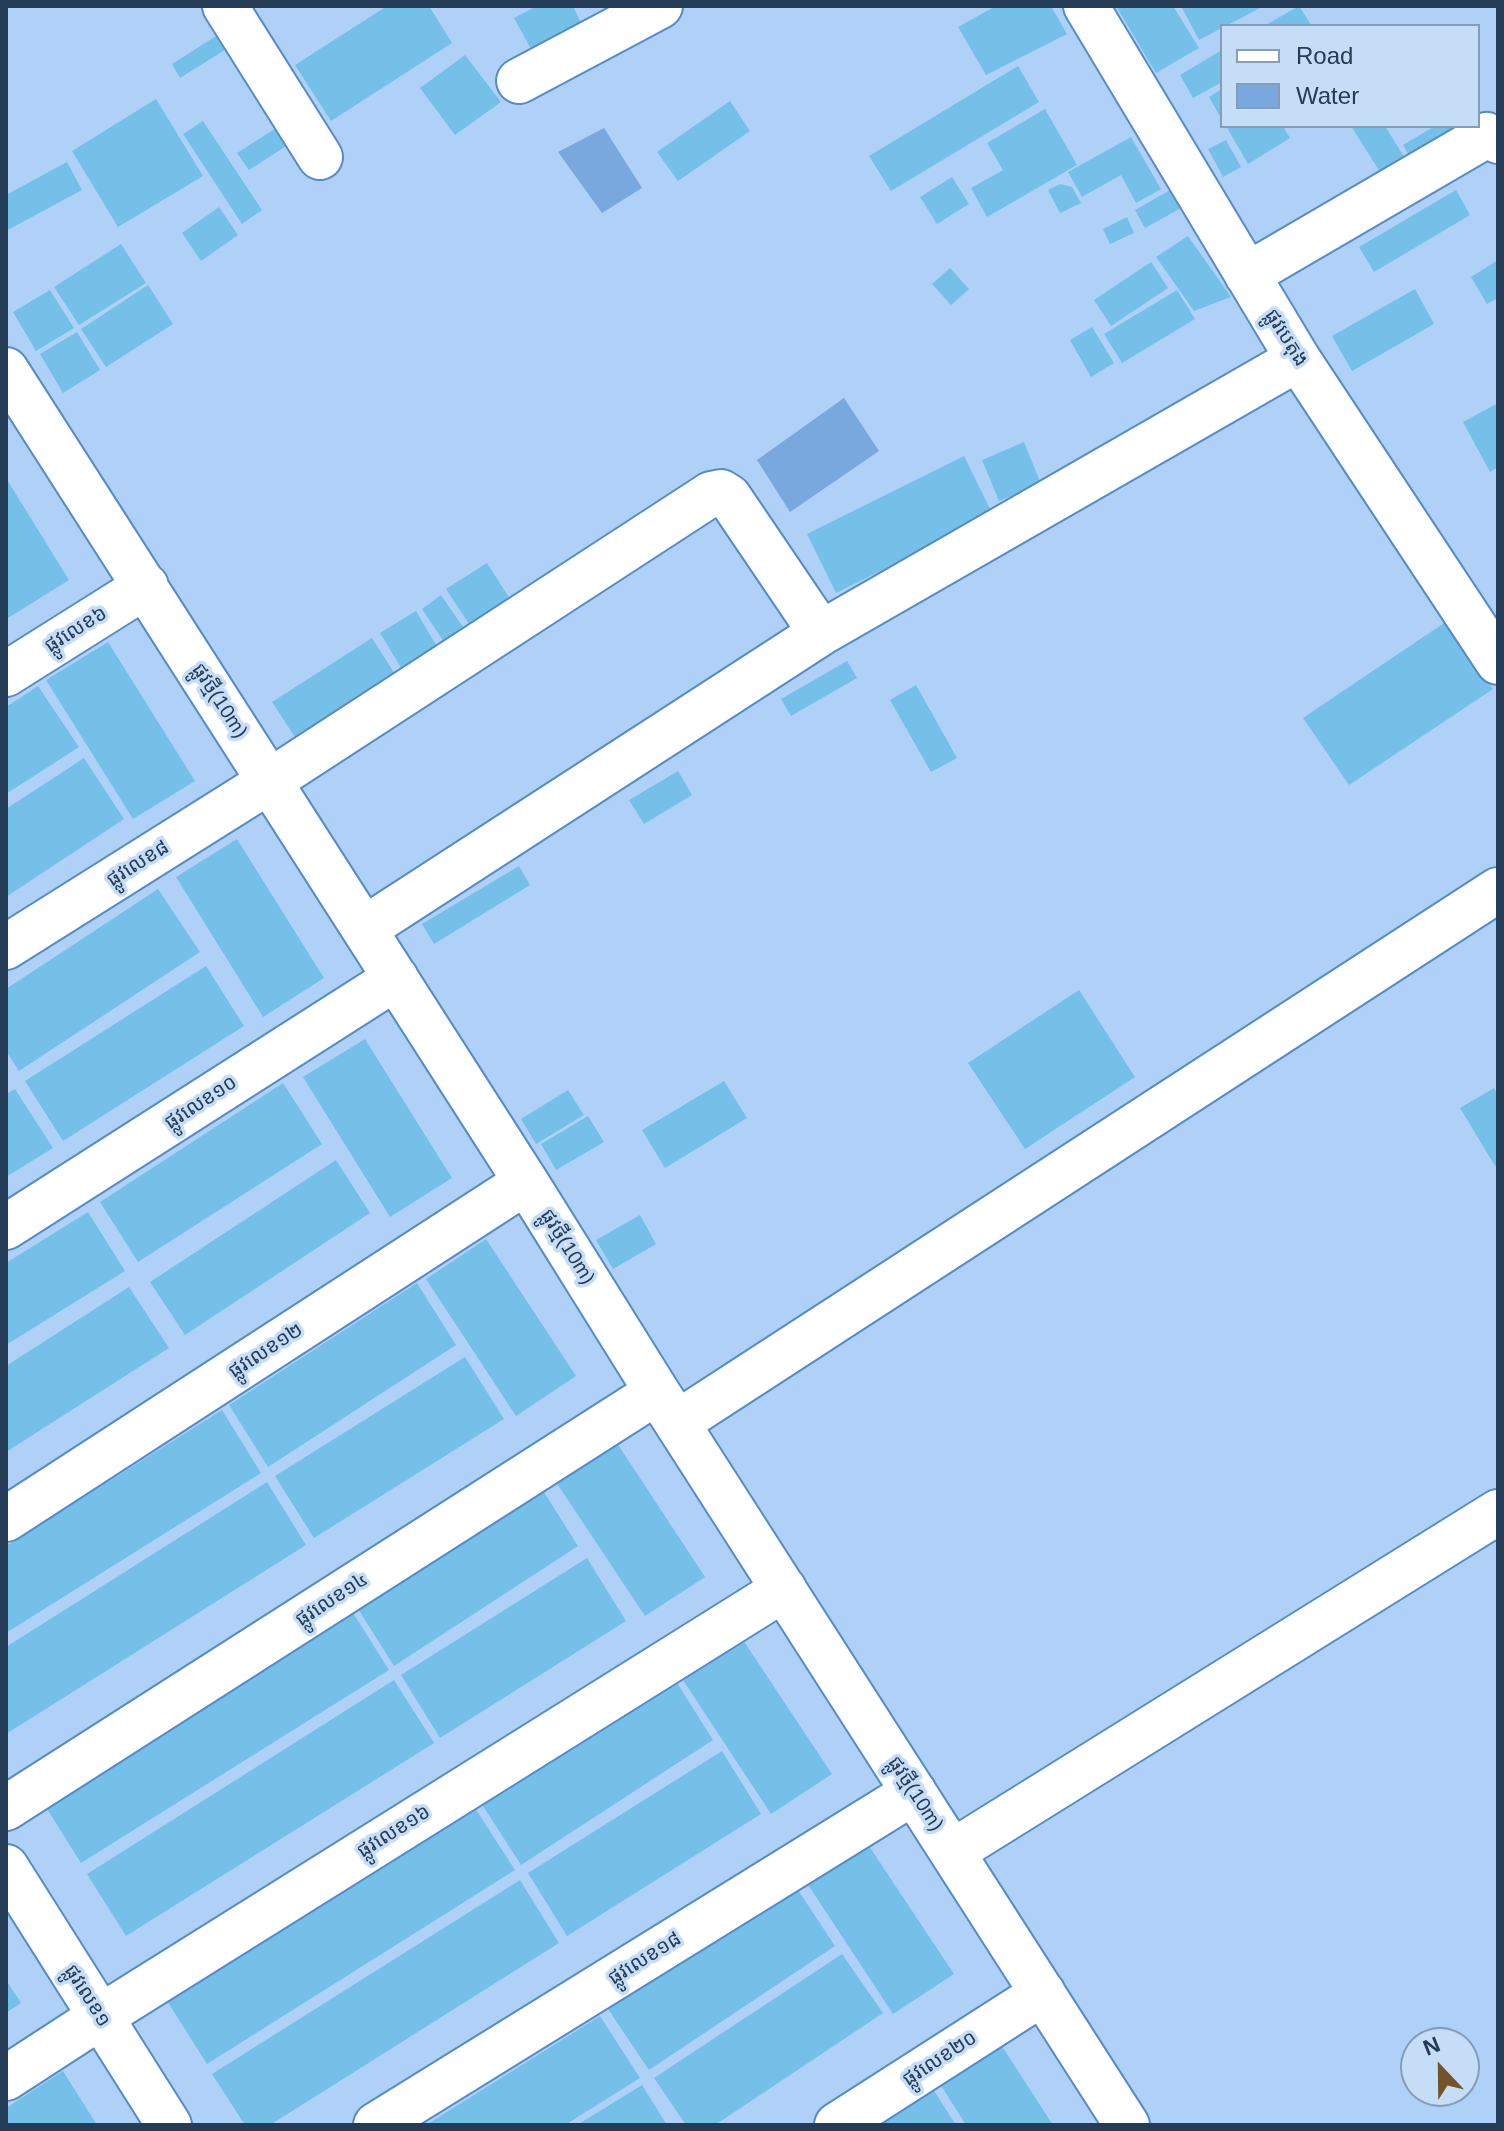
<!DOCTYPE html>
<meta charset="utf-8">
<style>
body{margin:0}
#map{position:relative;width:1504px;height:2131px;overflow:hidden;background:#afd1f8;font-family:Helvetica,sans-serif}
canvas{display:block}
.frame{position:absolute;inset:0;border:8px solid #253c57;pointer-events:none}
.legend{position:absolute;left:1220px;top:24px;width:260px;height:104px;box-sizing:border-box;background:#c6ddf7;border:2px solid #869db7;margin:0;padding:10px 14px;list-style:none;font-size:24px;color:#253c57}
.legend li{display:flex;align-items:center;gap:16px;height:40px}
.legend b{width:40px;border:2px solid #869db7}
.north{position:absolute;left:1400px;top:2027px;width:80px;height:80px;box-sizing:border-box;background:#c6ddf7;border:2px solid #869db7;border-radius:50%;rotate:338deg;font-size:22px;font-weight:700;line-height:32px;text-align:center;color:#253c57}
.north::after{content:'';display:block;margin:auto;width:28px;height:36px;background:#735329;clip-path:polygon(50% 0,100% 100%,50% 72%,0 100%)}
</style>
<div id="map">
<canvas width="1504" height="2131"></canvas>
<div class="frame"></div>
<ul class="legend">
<li><b style="height:10px;background:#fff"></b>Road</li>
<li><b style="height:22px;background:#79a8de"></b>Water</li>
</ul>
<div class="north">N</div>
</div>
<script>
const ctx = document.querySelector('canvas').getContext('2d');
ctx.lineJoin = 'round';
function paint(path, color) { ctx.fillStyle = color; ctx.fill(path, 'evenodd'); }
function stroke(path, color, width, dash) { ctx.strokeStyle = color; ctx.lineWidth = width; ctx.lineCap = dash ? 'butt' : 'round'; ctx.setLineDash(dash || []); ctx.stroke(path); }
function drawText(font, color, halo, rows, align = 'center') {
  ctx.font = font + ' Helvetica,"Noto Sans Khmer",sans-serif'; ctx.lineWidth = 7; ctx.setLineDash([]); ctx.textBaseline = 'middle'; ctx.strokeStyle = halo; ctx.fillStyle = color; for (const [text, x, y, turn = 0] of rows) {
    ctx.save(); ctx.translate(x, y); ctx.rotate((+turn || 0) * Math.PI / 180); ctx.textAlign = isNaN(turn) ? turn : align; if (halo) ctx.strokeText(text, 0, 0); ctx.fillText(text, 0, 0); ctx.restore();
  }
}
paint(new Path2D(`
 M604,128L642,188L602,213L558,152Z
 M844,398L879,451L790,512L757,460Z`), '#79a8de');
paint(new Path2D(`
 M387,6H429L452,43L331,121L295,65Z
 M537,6H573L582,25L531,49L514,18Z
 M996,6H1051L1067,34L986,75L958,27Z
 M1116,6H1173L1199,48L1156,73Z
 M1181,6H1259L1260,8L1226,26H1222V28L1199,40Z
 M1299,6L1312,26H1264Z
 M227,29L236,43L180,78L172,64Z
 M1222,50V82L1193,98L1180,75Z
 M465,55L501,102L455,135L420,88Z
 M1018,66L1039,102L891,191L869,156Z
 M1222,89V120L1209,97Z
 M156,99L203,176L118,227L72,151Z
 M730,101L750,131L678,181L657,152Z
 M1045,109L1077,165L987,217L971,188L1003,170L987,143Z
 M289,120L300,137L249,170L237,153Z
 M203,121L262,210L242,224L183,134Z
 M1226,126H1283L1290,138L1248,164Z
 M1351,126H1385L1411,168L1387,183Z
 M1435,126H1478L1415,166L1403,145Z
 M1131,137L1161,189L1136,203L1121,175L1082,197L1068,172Z
 M1226,140L1241,167L1223,177L1208,149Z
 M67,162L82,190L6,231V195Z
 M952,177L969,204L937,224L920,197Z
 M1060,184L1072,187L1081,203L1060,213L1048,190Z
 M1172,189L1183,207L1145,228L1135,210Z
 M1456,190L1470,215L1374,272L1359,247Z
 M219,207L238,235L201,261L182,233Z
 M1127,217L1134,233L1110,244L1103,229Z
 M1188,236L1231,297L1194,311L1156,257Z
 M121,244L146,283L79,325L54,287Z
 M1498,260V298L1487,304L1471,277Z
 M1151,262L1168,288L1111,326L1094,300Z
 M950,268L969,289L951,305L932,284Z
 M148,285L173,324L106,367L81,329Z
 M1415,289L1434,324L1352,371L1332,336Z
 M50,290L74,328L36,351L13,312Z
 M1177,290L1195,319L1122,363L1104,334Z
 M1092,327L1114,363L1091,377L1070,340Z
 M77,332L100,370L63,393L40,354Z
 M1498,403V467L1490,472L1463,422Z
 M1024,442L1041,484L999,501L982,460Z
 M964,456L993,515L836,593L807,534Z
 M6,478L69,580L8,618L6,615Z
 M487,563L517,610L477,636L446,589Z
 M441,595L472,640L452,654L422,609Z
 M416,611L442,655L406,676L380,633Z
 M1447,621L1493,689L1349,785L1303,718Z
 M372,638L404,688L304,751L272,702Z
 M108,642L195,781L133,819L46,680Z
 M847,661L857,678L791,716L781,699Z
 M916,685L957,758L931,772L890,700Z
 M38,686L79,747L6,794V707Z
 M84,758L124,819L6,897V809Z
 M678,771L692,795L644,824L629,800Z
 M237,839L324,978L263,1017L176,877Z
 M519,866L530,885L434,944L422,924Z
 M158,889L200,952L19,1071L6,1051V989Z
 M206,966L244,1026L63,1141L25,1081Z
 M1079,990L1135,1077L1025,1149L968,1063Z
 M365,1039L452,1178L390,1217L303,1077Z
 M724,1081L747,1118L665,1168L642,1130Z
 M283,1083L322,1144L138,1262L100,1202Z
 M1494,1088L1498,1095V1164L1495,1166L1460,1108Z
 M15,1089L53,1148L6,1177V1094Z
 M568,1090L584,1115L536,1144L521,1119Z
 M588,1116L604,1142L556,1170L541,1144Z
 M336,1160L370,1213L185,1335L150,1282Z
 M88,1212L125,1271L6,1345V1263Z
 M640,1215L656,1244L613,1269L596,1240Z
 M486,1239L576,1376L516,1416L426,1279Z
 M417,1283L456,1345L268,1467L229,1405Z
 M129,1287L169,1348L6,1452V1366Z
 M465,1357L504,1419L314,1538L275,1476Z
 M222,1410L261,1473L6,1633V1546Z
 M615,1440L705,1577L645,1616L554,1479Z
 M267,1482L306,1545L6,1734V1647Z
 M539,1484L578,1546L394,1666L355,1604Z
 M587,1558L626,1621L440,1738L401,1675Z
 M350,1608L389,1670L81,1863L42,1801Z
 M741,1637L832,1774L771,1814L681,1677Z
 M674,1678L713,1740L521,1865L481,1803Z
 M394,1680L434,1743L126,1936L87,1874Z
 M722,1751L761,1814L567,1936L528,1873Z
 M475,1808L515,1870L207,2064L167,2001Z
 M863,1837L954,1974L893,2014L803,1877Z
 M520,1880L559,1943L270,2125H245L212,2074Z
 M794,1884L835,1946L649,2070L608,2009Z
 M842,1954L883,2013L715,2125H686L654,2078Z
 M6,1980L21,2003L6,2013Z
 M600,2016L640,2078L565,2125H426Z
 M994,2034L1053,2125H966L933,2073Z
 M63,2071L97,2125H6V2108Z
 M927,2080L956,2125H859Z
 M642,2085L667,2125H577Z`), '#74c0e8');
const minor = new Path2D(`
 M225,6L320,157
 M1086,6L1298,359L1498,662
 M519,81L660,6
 M1247,275L1487,135L1498,141
 M6,370L526,1182L657,1392L1127,2125
 M6,674L146,586
 M364,929L821,633
 M6,947L270,781L711,494L721,492L729,497L821,633L1298,359
 M6,1227L396,978
 M677,1423L1498,890
 M6,1519L526,1182
 M6,1808L657,1392
 M952,1852L1498,1512
 M6,1867L169,2125
 M6,2078L100,2017L784,1589
 M376,2125L914,1792
 M837,2125L1043,1993`);
stroke(minor, '#548bc8', 48);
stroke(minor, '#fff', 44);
drawText('20px', '#253c57', '#c6ddf7', [
 ["ផ្លូវបេតុង",1286,338,58],
 ["ផ្លូវលេខ៦",76,630,-32],
 ["ផ្លូវថ្មី(10m)",219,701,57],
 ["ផ្លូវលេខ៨",138,864,-32],
 ["ផ្លូវលេខ១០",201,1103,-33],
 ["ផ្លូវថ្មី(10m)",567,1247,58],
 ["ផ្លូវលេខ១២",266,1351,-33],
 ["ផ្លូវលេខ១៤",332,1600,-33],
 ["ផ្លូវថ្មី(10m)",915,1794,57],
 ["ផ្លូវលេខ១៦",394,1832,-32],
 ["ផ្លូវលេខ១៨",645,1959,-32],
 ["ផ្លូវលេខ១",87,1996,58],
 ["ផ្លូវលេខ២០",940,2059,-33]
]);
</script>
